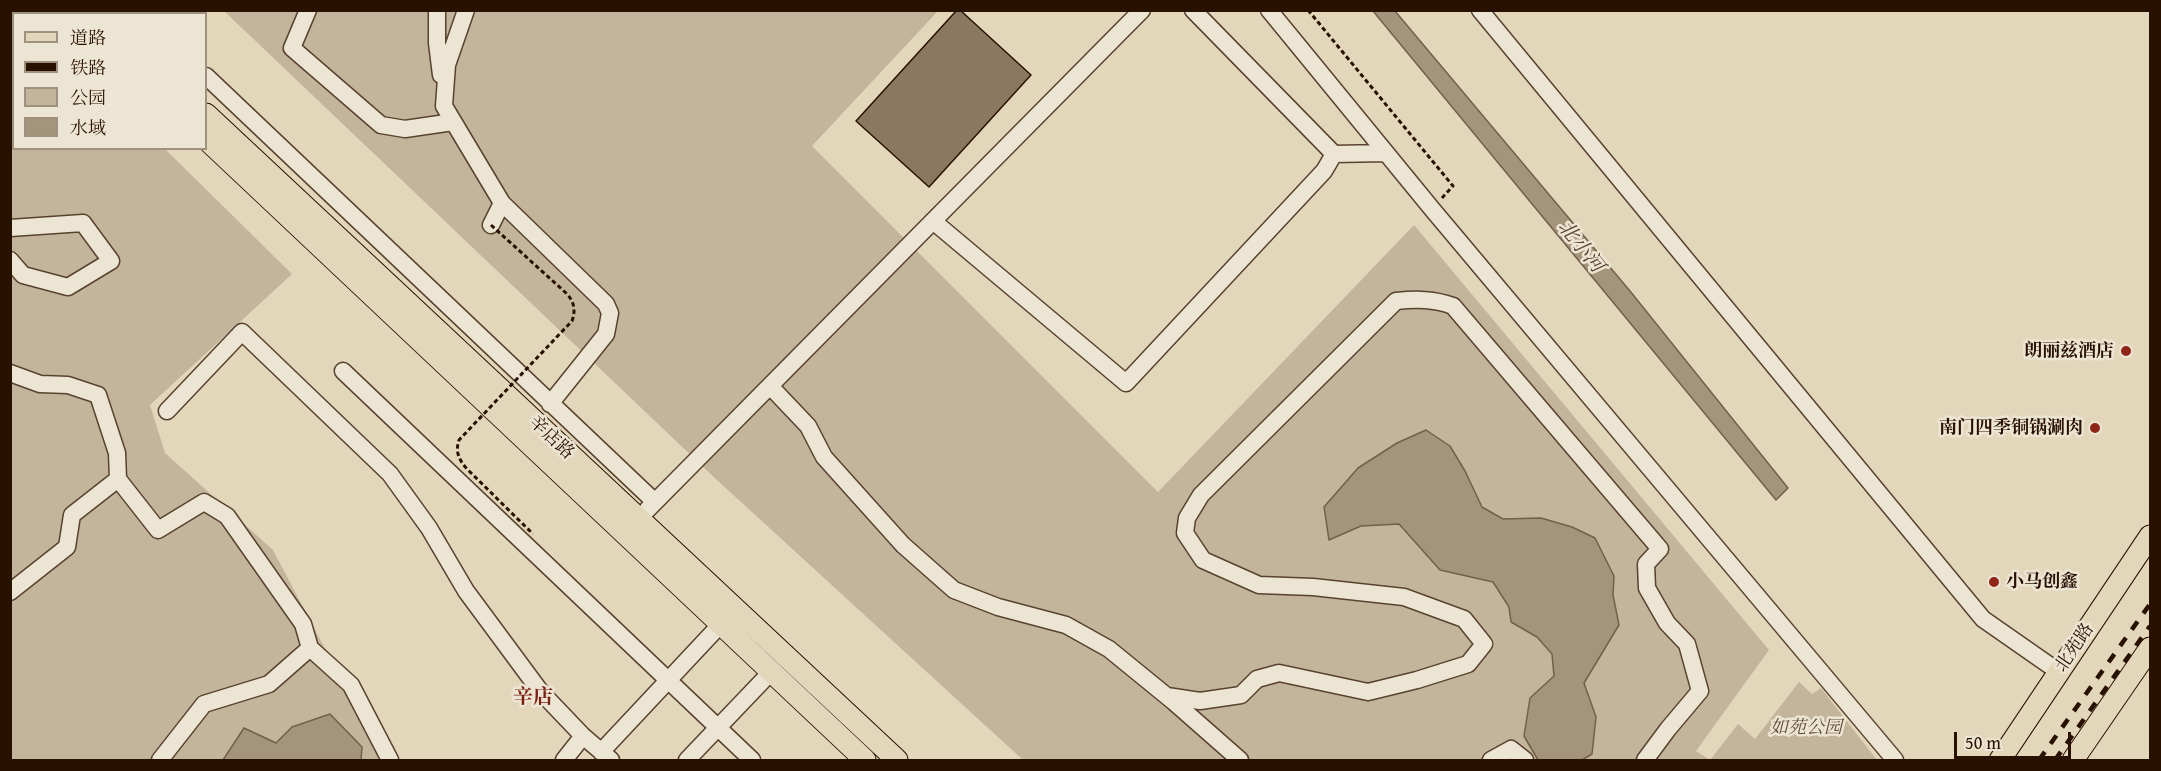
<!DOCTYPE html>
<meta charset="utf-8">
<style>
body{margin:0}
#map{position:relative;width:2161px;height:771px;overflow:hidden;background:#e3d7bb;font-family:"Gentium Book Plus","Noto Serif SC",serif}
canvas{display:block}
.frame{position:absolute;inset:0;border:12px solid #291100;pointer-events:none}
.legend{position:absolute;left:12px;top:12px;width:195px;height:138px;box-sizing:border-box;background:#ede5d3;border:2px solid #9f907f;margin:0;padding:8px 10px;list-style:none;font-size:18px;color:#291100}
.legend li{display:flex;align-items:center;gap:12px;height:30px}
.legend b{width:30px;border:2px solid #9f907f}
.scale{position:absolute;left:1954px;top:732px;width:117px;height:27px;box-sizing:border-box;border:3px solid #291100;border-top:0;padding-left:8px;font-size:18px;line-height:21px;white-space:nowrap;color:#291100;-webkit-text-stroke:4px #ede5d3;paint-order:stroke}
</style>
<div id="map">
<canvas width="2161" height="771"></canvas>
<div class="frame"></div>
<ul class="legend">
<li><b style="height:8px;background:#e3d7bb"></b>道路</li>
<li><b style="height:8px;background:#291100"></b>铁路</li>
<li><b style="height:16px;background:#c3b59b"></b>公园</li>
<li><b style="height:16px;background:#a4947b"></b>水域</li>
</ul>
<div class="scale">50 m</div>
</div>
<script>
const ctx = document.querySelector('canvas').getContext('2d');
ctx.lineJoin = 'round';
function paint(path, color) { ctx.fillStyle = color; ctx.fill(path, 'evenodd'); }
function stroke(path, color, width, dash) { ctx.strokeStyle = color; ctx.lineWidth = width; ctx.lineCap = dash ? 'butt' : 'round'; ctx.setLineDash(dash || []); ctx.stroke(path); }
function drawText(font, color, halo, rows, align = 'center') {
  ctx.font = font + ' "Gentium Book Plus","Noto Serif SC",serif'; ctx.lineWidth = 5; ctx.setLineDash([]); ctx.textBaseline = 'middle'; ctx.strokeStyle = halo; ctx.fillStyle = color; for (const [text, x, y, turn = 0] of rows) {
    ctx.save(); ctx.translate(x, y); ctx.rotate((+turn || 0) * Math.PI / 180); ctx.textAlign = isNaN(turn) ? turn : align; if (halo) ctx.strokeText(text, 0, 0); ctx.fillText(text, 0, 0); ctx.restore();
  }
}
paint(new Path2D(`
 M10,11H25L28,13L14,14V148L165,149L292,274L150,405L165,453L273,550L354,704L382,760H11Z
 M224,11H938L812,146L1158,492L1414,225L1769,650L1696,751L1710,760L1738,724L1755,739L1799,682L1812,694L1821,688L1877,760H1023L718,481Z`), '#c3b59b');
const water = new Path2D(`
 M11,10L17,11L20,13L14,14V84L11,89Z
 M1373,11H1395L1630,291L1788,488L1776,500Z
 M1426,430L1450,446L1465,471L1482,507L1503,519L1541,518L1572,527L1595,538L1614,576L1613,595L1619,625L1584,683L1596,717L1592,754L1582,760H1538L1524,736L1530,698L1554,676L1552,654L1537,637L1511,622L1509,607L1493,582L1440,570L1399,524L1361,526L1329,540L1324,507L1358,468L1397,443Z
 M330,714L362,747L361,760H223L244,728L276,743L292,727Z`);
paint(water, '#a4947b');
stroke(water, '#73604a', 1.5);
const building = new Path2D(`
 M957,10H960L1031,75L929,187L856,121Z`);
paint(building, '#8a7861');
stroke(building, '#291100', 1.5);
const minor = new Path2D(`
 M136,10L139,14
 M308,10L292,48L381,125L405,129L453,122
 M437,10V43L441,75
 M466,10L447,65L444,106L502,203L491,225
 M1142,10L933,221L1126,383L1324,171L1334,154L1385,153
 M1193,10L1334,154
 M1269,10L1432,209L1895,760
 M1480,10L1983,619L2059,672
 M206,76L655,502
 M502,203L606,304L610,313L606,334L550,404
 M10,228L83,223L111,261L68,287L23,275L10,260
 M343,371L752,760
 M10,373L40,384L68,385L98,395L117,453L118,479L158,530L204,502L227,516L303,624L310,648L351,685L390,760
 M770,386L808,426L824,457L903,545L954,590L998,607L1066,625L1109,649L1174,702L1240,760
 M167,411L242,332L390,474L429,528L466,591L540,691L583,736L611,760
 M647,510L933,221
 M10,592L67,547L72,515L118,479
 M1167,696L1200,701L1241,695L1257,679L1279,673L1368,692L1417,680L1468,664L1484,644L1464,619L1404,597L1313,587L1259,585L1203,560L1185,533L1187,518L1201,495L1396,301C1417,299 1434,299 1453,306L1660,549L1646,564L1647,588L1667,623L1687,644L1700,691L1668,729L1645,760
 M601,752L720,625
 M160,760L204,704L269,684L310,648
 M564,760L583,736
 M687,760L771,672
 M1491,760L1511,749L1525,760`);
const major = new Path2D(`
 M69,10L72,14
 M95,10L98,14
 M206,114L897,760
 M206,139L865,760
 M2000,760L2150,536
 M2073,760L2150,648`);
stroke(minor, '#58422f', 19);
stroke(major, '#291100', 23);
stroke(new Path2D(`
 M1308,10L1453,186L1442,198`), '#291100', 3, [4.5, 3]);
stroke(minor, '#ede5d3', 16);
stroke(major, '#e3d7bb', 21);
stroke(new Path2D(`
 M2039,760L2150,604
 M2055,760L2150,626`), '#291100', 4.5, [10, 10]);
stroke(new Path2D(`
 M491,225L566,293C574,301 576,310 572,321L459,440C455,452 459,460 467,469L533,534`), '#291100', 3, [4.5, 3]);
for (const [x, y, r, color] of [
 [2126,351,6,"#8f2418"],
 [2095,428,6,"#8f2418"],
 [1994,582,6,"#8f2418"]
]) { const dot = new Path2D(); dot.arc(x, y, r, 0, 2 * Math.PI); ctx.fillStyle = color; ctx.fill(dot); stroke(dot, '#ede5d3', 2); }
drawText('bold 18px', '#291100', '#ede5d3', [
 ["朗丽兹酒店",2114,351],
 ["南门四季铜锅涮肉",2083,428],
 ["小马创鑫",2006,582,"left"]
], 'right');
drawText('18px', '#291100', '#ede5d3', [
 ["辛店路",551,438,43],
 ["北苑路",2075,648,-56]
]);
drawText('italic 18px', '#5f4a36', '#ede5d3', [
 ["如苑公园",1806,728]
]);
drawText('italic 20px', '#5a4531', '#ede5d3', [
 ["北小河",1580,247,51]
]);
drawText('bold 20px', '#7a1f14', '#ede5d3', [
 ["辛店",533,698]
]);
</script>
